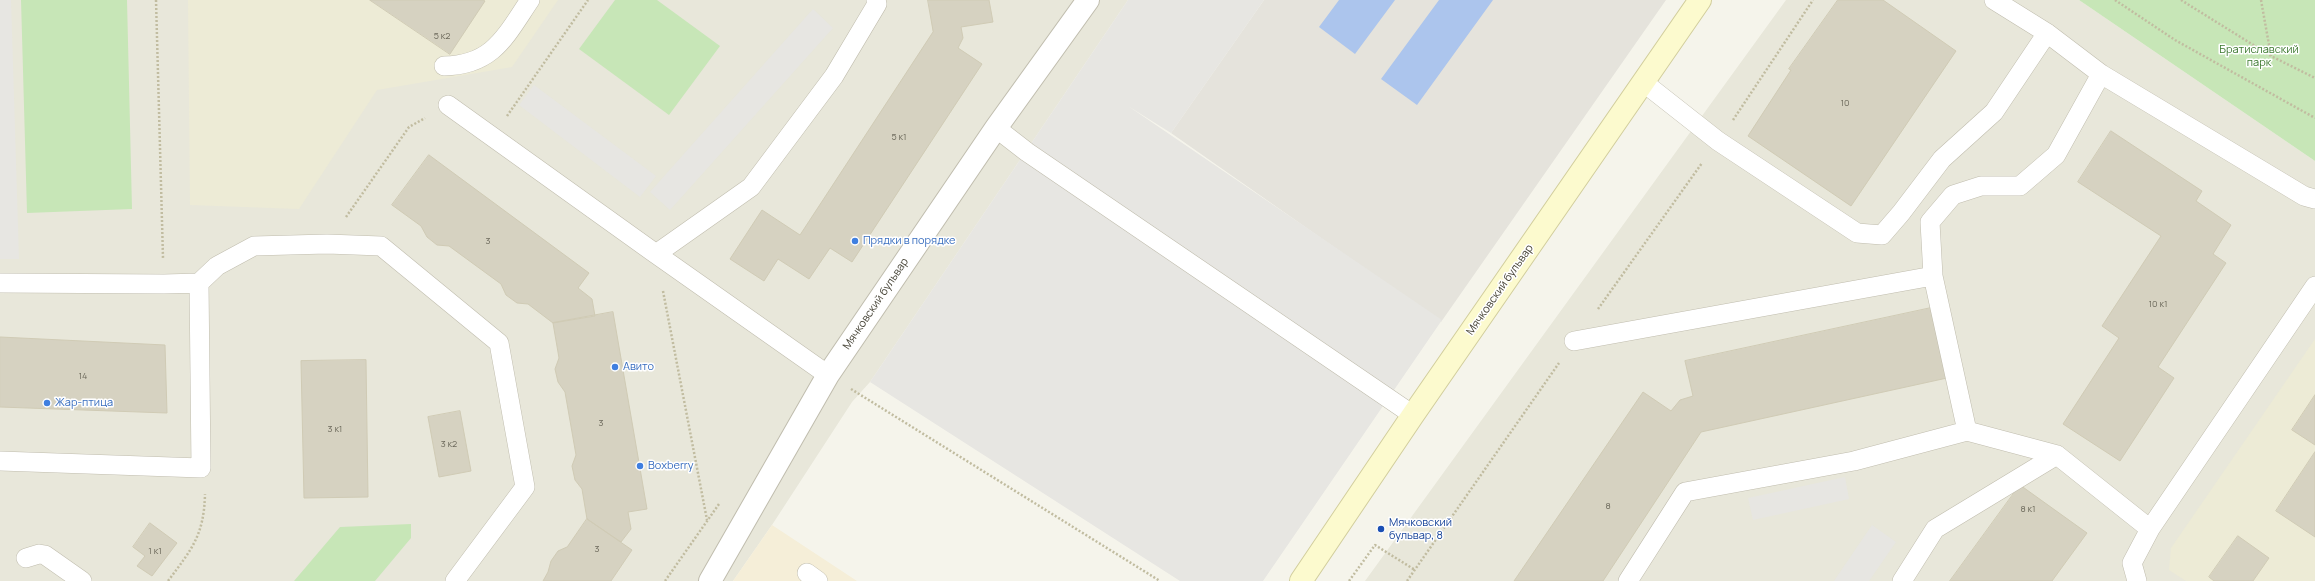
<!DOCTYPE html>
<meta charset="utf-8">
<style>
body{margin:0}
canvas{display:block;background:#f5f4eb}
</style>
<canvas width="2315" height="581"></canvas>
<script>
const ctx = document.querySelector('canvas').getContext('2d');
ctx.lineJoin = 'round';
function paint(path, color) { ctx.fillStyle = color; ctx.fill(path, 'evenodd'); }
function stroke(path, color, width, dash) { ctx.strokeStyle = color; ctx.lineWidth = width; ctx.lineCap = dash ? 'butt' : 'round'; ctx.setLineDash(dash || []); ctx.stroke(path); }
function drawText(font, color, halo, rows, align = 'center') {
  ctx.font = font + ' Manrope,sans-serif'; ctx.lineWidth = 3; ctx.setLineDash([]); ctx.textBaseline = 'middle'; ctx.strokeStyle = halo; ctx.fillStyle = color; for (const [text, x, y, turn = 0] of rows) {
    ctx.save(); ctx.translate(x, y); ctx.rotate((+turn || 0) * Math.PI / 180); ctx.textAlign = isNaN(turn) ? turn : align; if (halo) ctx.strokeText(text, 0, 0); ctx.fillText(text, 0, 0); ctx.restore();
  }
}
paint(new Path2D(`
 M0,0H1128L870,382L852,402L772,525L733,581H0Z
 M1786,0H2079L2315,161V581H1365Z`), '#e8e7da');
paint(new Path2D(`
 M772,525L857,581H733Z`), '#f5eed8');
paint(new Path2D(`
 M1264,0H1666L1441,322L1171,133Z`), '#e5e3dc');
paint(new Path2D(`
 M188,0H558L512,67L377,90L299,209L190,205Z
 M2315,339V581H2186L2169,570L2171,548Z`), '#edebd6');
paint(new Path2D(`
 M21,0H127L132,209L27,213Z
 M615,0H657L720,46L669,115L579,49Z
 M2079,0H2315V161Z
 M411,524V538L375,581H294L340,527Z`), '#c7e6b7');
paint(new Path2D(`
 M0,0H11L19,259H0Z
 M1128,0H1264L1171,133L1128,106L1442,320L1263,581H1180L870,382Z
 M813,9L833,28L670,210L650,192Z
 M534,85L656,176L640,197L519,105Z
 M1845,477L1849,499L1753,520L1748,498Z
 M1872,525L1896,542L1869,581H1834Z`), '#e7e6e2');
paint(new Path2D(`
 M1339,0H1395L1355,54L1319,27Z
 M1439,0H1493L1417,105L1381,79Z`), '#acc5ed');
const building = new Path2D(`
 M370,0H483L485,1L450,54Z
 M928,0H989L993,22L961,27L963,38L958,48L982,64L852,262L830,248L809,279L778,259L764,281L730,259L762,210L800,235L933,32Z
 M1838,0H1883L1956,51L1851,206L1748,136L1791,70L1789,69Z
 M2111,131L2202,191L2196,201L2231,225L2213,254L2226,263L2158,367L2174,378L2120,461L2063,424L2119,338L2102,326L2161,236L2078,182Z
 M429,155L589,273L578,288L592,299L595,316L553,323L528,304L517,303L506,295L501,284L449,246L437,245L427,237L421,226L392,205Z
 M1931,308L1947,378L1701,432L1603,581H1514L1643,392L1671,411L1680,400L1693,396L1685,361Z
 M613,312L647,509L628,512L631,529L621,542L587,519L582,489L575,480L572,466L576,455L565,392L558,382L555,369L559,358L553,323Z
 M0,337L165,345L167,413L0,407Z
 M366,360L368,497L304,498L301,361Z
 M2315,395V445L2292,430Z
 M460,411L471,471L439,477L428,417Z
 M2315,452V537L2276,511Z
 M2020,485L2087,533L2052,581H1950Z
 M587,519L632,550L611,581H543L548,572L551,561L558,551L567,547Z
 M150,523L177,543L152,576L137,566L145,556L133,547Z
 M2238,536L2269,558L2253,581H2214L2209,577Z`);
paint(building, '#d6d2c1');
stroke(building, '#d0cbb5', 1);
const lane = new Path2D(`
 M1994,0L2047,33L2101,74L2304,196L2315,199
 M444,66C493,65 505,37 530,0
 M1643,82L1718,141L1857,233L1882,235L1901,213L1942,159L1994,112L2047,33
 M448,105L656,254
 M996,128L1027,152L1413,415
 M0,283L164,284L199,283L217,266L254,246L327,244L381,246L499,343L525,487L455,581
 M1574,341L1933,276
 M828,375L656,254L751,187L834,76L877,4L876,0
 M2057,455L1967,431L1933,276L1930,222L1953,195L1981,186H2020L2056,155L2101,74
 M0,461L201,468L199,283
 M26,558L39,554L45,555L82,581
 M807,573L818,581
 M1628,581L1685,492L1854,461L1967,431
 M1902,581L1935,529L2057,455L2150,529
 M2137,581L2132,563L2150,529L2315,286`);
const street = new Path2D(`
 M710,581L828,375L996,128L1088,0`);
const secondary = new Path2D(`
 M1301,581L1413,415L1700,0`);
stroke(lane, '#c0bdae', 20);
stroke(street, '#c0bdae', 24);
stroke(secondary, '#d2ce9d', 24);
stroke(new Path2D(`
 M156,0L163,258
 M2115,0L2175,40L2315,118
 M2181,0L2271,56L2315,78
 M2261,0L2271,56
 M507,116L588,0
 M1733,120L1813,0
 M346,217L409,127L425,118
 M663,291L707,520
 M1598,309L1702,163
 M851,389L1160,581
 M168,581C192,549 204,535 205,494
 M665,581L719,504
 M1349,581L1375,545L1415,570
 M1407,581L1559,363`), '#c1bca0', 2.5, [2, 2]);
stroke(lane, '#fff', 19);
stroke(street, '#fff', 22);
stroke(secondary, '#fcface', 22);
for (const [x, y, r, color] of [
 [855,241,4,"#3f7fe0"],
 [615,367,4,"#3f7fe0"],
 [47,403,4,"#3f7fe0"],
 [640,466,4,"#3f7fe0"],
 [1381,529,4,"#1a4fb4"]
]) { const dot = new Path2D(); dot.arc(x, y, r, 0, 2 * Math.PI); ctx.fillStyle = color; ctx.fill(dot); stroke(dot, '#fff', 1.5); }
drawText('9px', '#6c695b', null, [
 ["5 к2",442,36],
 ["10",1845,103],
 ["5 к1",899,137],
 ["3",488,241],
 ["10 к1",2158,304],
 ["14",83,376],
 ["3",601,423],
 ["3 к1",335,429],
 ["3 к2",449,444],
 ["8",1608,506],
 ["8 к1",2028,509],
 ["3",597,549],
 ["1 к1",155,551]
]);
drawText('11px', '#3c792f', '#fff', [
 ["Братиславский",2259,50],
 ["парк",2259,63]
]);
drawText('11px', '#366cbe', '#fff', [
 ["Прядки в порядке",863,241],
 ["Авито",623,367],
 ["Жар-птица",55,403],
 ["Boxberry",648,466]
], 'left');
drawText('11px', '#494639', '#fff', [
 ["Мячковский бульвар",1500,290,-55],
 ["Мячковский бульвар",876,304,-56]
]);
drawText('11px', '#164399', '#fff', [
 ["Мячковский",1389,523],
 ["бульвар, 8",1389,536]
], 'left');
</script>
